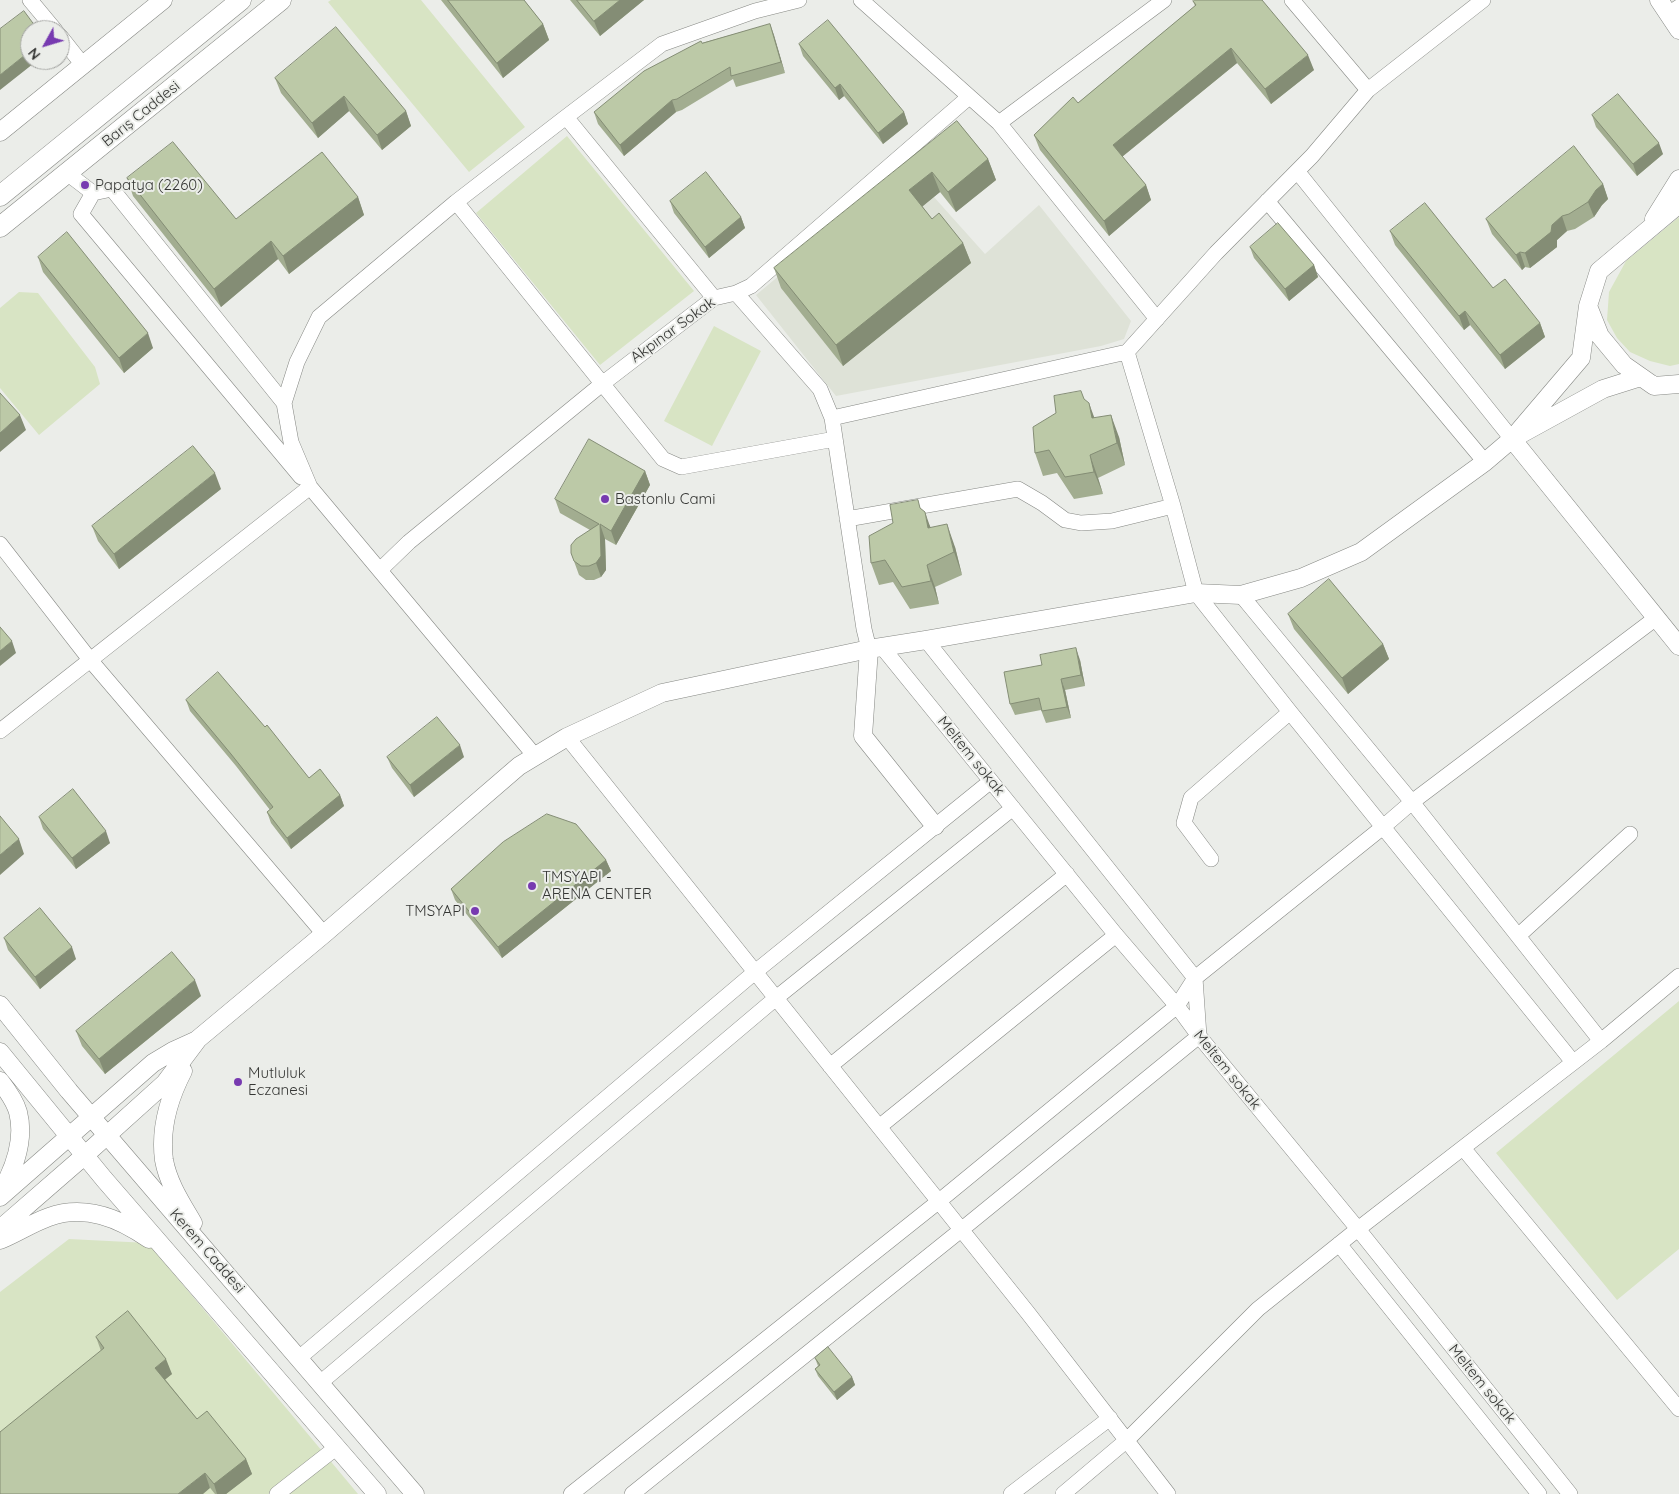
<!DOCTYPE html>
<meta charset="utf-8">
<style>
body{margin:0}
#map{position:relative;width:1679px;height:1494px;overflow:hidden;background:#ebede9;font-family:Quicksand,sans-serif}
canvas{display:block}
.north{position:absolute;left:20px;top:20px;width:50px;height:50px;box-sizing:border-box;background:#ebede9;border:1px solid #a3a4a1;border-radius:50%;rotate:231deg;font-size:14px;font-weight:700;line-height:20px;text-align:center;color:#363735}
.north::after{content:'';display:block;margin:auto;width:18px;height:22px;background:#773ab0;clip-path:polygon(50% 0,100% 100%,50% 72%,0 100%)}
</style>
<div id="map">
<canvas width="1679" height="1494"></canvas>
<div class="north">N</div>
</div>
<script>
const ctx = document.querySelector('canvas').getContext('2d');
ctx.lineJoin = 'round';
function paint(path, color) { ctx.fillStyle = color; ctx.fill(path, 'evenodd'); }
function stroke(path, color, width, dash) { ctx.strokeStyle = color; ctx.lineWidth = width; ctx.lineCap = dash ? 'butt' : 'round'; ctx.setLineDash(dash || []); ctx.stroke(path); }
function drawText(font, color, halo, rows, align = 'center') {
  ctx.font = font + ' Quicksand,sans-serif'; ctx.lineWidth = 4; ctx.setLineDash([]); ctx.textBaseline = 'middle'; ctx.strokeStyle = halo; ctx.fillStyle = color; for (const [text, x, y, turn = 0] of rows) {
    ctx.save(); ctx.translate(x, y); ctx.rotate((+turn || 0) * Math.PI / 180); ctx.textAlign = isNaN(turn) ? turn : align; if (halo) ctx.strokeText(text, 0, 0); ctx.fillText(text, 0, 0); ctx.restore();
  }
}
paint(new Path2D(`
 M908,168L985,254L1039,205L1131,321L1124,339L1101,346L836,396L756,295Z`), '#dee2d7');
paint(new Path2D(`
 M331,0H421L525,127L469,172L328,2Z
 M567,136L694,291L600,365L476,213Z
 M1679,217V364L1670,366L1650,361L1630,352L1617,338L1607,320L1609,292L1626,261Z
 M19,292L38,293L95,367L100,384L39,435L0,388V308Z
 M714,326L761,351L712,446L664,421Z
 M1679,1001V1249L1617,1300L1496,1153Z
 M69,1239L148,1243L358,1494H0V1292Z`), '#d8e4c4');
const minor = new Path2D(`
 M30,0L55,30
 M861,0L999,123L1157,319
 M1292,0L1368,90
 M1676,9L1679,7
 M60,36L83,65
 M566,117L662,44L755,11L799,0
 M999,123L1164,0
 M1297,171L1512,439
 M67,173L93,193
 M1267,201L1485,462
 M456,202L663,459L681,467L835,439
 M736,293L820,389L832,418
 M1127,352L1216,253L1312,156L1368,90L1483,0
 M284,403L112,189L93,193L81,214L301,477
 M310,487L291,442L284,403L297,362L319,317L456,202L566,117L714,298
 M847,519L1018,489L1042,503L1065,520L1081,523L1112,521L1173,506
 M0,544L91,661L324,934
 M380,570L409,542L602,384L714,298L736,293L751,286L969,97
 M1241,595L1412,802L1601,1041
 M882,647L1116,935L1177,1006L1199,1036L1358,1229L1570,1494
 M869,649L864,629L832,418L1127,352L1173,506L1196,593L1290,712L1573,1062
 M0,731L310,487L535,756
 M567,737L1028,1313L1168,1494
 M1211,859L1184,823L1191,798L1290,712
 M1518,936L1630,834
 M830,1066L1067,874
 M879,1127L1116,935
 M1463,1148L1679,1409
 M1339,1244L1539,1494
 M299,1358L755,972L991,781
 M320,1383L776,998L1013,808
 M277,1494L337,1447
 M571,1494L938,1202L1177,1006L1195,978L926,640
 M632,1494L961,1230L1199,1036L1195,978L1383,827L1412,802L1656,618
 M1011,1494L1110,1418
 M1063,1494L1127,1440L1258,1309L1358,1229L1601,1041L1679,976`);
const tertiary = new Path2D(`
 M1659,0L1679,30
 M0,132L163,0
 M1679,204L1599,271L1588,306L1600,336L1624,365L1654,386L1679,384
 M1654,219L1679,179
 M1521,434L1603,389L1641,377
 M1512,439L1679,646
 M869,649L863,736L935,826
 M0,1005L69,1091L415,1494
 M0,1052L104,1179L377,1494
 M183,1071C169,1098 160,1130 164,1160C168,1183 182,1204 193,1223
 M0,1081C7,1090 15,1101 18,1112C25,1139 14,1169 1,1192
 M0,1197L153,1063L173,1051L195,1041
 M0,1229L84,1156L165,1083L198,1039L324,934L519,766L567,737L662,693L869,649L926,640L1196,593L1241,595L1301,578L1361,552L1485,462L1512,439L1581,358L1588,306
 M0,1240C17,1233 32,1223 49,1217C85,1204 119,1218 149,1239`);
const secondary = new Path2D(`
 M0,196L241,0
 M0,227L281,0`);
stroke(minor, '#868884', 16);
stroke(tertiary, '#868884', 19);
stroke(secondary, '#868884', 21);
stroke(minor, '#fff', 15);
stroke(tertiary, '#fff', 18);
stroke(secondary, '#fff', 20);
paint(new Path2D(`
 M441,0H524L543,24L549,40L503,78Z
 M570,0H644L600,36Z
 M1193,1L1314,70L1271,104L1237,63L1122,157L1146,185L1151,200L1109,236L1040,150L1034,135L1078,103L1195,6Z
 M770,24L785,73L736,87L733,79L682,110L676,112L624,156L598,124L594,112L702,43Z
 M799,44L904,112L908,124L883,144L844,96L839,100L803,56Z
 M275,78L406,111L411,126L382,150L349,111L318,138L281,93Z
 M1592,115L1663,154L1637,176L1596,127Z
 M957,121L988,159L996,180L956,212L940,192L922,206L932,219L963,243L971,263L843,366L781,288L774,268Z
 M127,178L236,219L358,197L364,215L289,274L278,259L221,307L133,196Z
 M1603,184L1608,199L1602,205L1594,217L1575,229L1567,231L1557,240V247L1530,268L1525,267L1522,270L1492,234L1486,219Z
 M670,201L741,217L745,228L709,258L674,213Z
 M1390,231L1493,288L1540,323L1545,337L1505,369L1470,325L1464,330L1395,245Z
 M1250,247L1314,265L1318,277L1289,301L1254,258Z
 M38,257L153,348L124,373L43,272Z
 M1084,399L1094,418L1119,437L1125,465L1098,478L1103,494L1074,499L1057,473L1043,476L1035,453Z
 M645,471L650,485L616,545L605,539L606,570L601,577L594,580H586L579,575L571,553L590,530L560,513L555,499Z
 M221,489L119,569L98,541L92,526Z
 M921,509L931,528L955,547L962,575L935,587L939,604L910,609L893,582L879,585L871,563Z
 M1288,614L1383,644L1389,659L1348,694L1294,629Z
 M1080,660L1085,686L1065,690L1071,718L1046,723L1041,710L1015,715L1010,704Z
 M186,700L309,778L340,795L344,806L291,849L271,823L267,812L270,810L236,766L190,711Z
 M387,757H464L414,797L392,768Z
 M39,817L110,843L76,869L43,829Z
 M606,860L611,871L502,958L455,900L451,889Z
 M4,938L76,959L40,989L8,950Z
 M201,996L105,1074L82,1046L76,1031Z
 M96,1337L172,1374L165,1379L197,1419L246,1459L252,1474L226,1494H215L101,1351Z
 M815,1358L852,1377L855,1385L837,1400L818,1376L815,1369L818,1366Z`), '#a2ad90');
paint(new Path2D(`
 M620,0H644L600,36L594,21Z
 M543,24L549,40L503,78L497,63Z
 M770,24L774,35L785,73L781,62Z
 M1231,48L1237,63L1118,160L1113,145Z
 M30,51V60H38L0,90V75Z
 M1308,55L1314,70L1271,104L1265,89Z
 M840,84L844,96L839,100L835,88Z
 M344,96L349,111L318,138L312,123Z
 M672,100L676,112L624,156L620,145Z
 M406,111L411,126L382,150L377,135Z
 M904,112L908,124L883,144L878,133Z
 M1659,143L1663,154L1637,176L1633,164Z
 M988,159L996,180L956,212L948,192Z
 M932,172L940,192L917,211L909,190Z
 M1603,184L1608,199L1602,205L1594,217L1588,202L1596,190Z
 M1146,185L1151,200L1109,236L1104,221Z
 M358,197L364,215L289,274L283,256Z
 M1562,216L1567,231L1557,240V247L1530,268L1525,253L1552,225Z
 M741,217L745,228L709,258L705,247Z
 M271,241L278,259L221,307L214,289Z
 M963,243L971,263L843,366L836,345Z
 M1520,252L1525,267L1522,270L1516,255Z
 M1314,265L1318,277L1289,301L1285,289Z
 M1465,311L1470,325L1464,330L1459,316Z
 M1540,323L1545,337L1505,369L1500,355Z
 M148,333L153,348L124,373L119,358Z
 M1089,403L1097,425L1092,418Z
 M20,415L26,430L0,452V433Z
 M1111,415L1119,437L1125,465L1117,443Z
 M1090,455L1098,478L1103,494L1094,472Z
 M645,471L650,485L616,545L611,531Z
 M215,473L221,489L119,569L114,554Z
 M925,512L933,535L928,528Z
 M600,524L605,539L606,570L601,577L596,563Z
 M947,524L955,547L962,575L954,552Z
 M927,565L935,587L939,604L931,581Z
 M12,641L16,653L0,666V651Z
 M1383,644L1389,659L1348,694L1342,678Z
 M1076,648L1080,660L1085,686L1081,675Z
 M1061,679L1065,690L1071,718L1067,707Z
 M460,745L464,757L414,797L410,785Z
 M340,795L344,806L291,849L287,838Z
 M106,831L110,843L76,869L72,858Z
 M19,839L24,854L0,875V855Z
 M606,860L611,871L502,958L498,947Z
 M72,947L76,959L40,989L35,977Z
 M195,980L201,996L105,1074L99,1059Z
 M166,1359L172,1374L161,1383L155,1368Z
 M852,1377L855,1385L837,1400L834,1392Z
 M246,1459L252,1474L226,1494H217L214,1484Z
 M205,1473L210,1488L203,1494H178Z`), '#848d75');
const building = new Path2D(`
 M448,0H524L543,24L497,63Z
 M577,0H620L594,21Z
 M1194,0H1262L1308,55L1265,89L1231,48L1113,145L1146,185L1104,221L1034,135L1073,97L1078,103L1196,5L1193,1Z
 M24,11L38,30H30V51L0,75V29Z
 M828,20L904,112L878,133L840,84L835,88L799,44Z
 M770,24L781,62L731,76L730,67L677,99L672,100L620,145L594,112L644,71L701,41L702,43Z
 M336,27L406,111L377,135L344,96L312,123L275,78Z
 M1618,94L1659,143L1633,164L1592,115Z
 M957,121L988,159L948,192L932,172L909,190L932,219L939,213L963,243L836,345L774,268Z
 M173,142L236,219L322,152L358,197L283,256L271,241L214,289L127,178Z
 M1574,146L1603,184L1596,190L1588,202L1569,214L1562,216L1552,225L1551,232L1525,253L1520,252L1516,255L1486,219Z
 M706,172L741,217L705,247L670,201Z
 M1425,203L1493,288L1505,279L1540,323L1500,355L1465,311L1459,316L1390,231Z
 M1278,223L1314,265L1285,289L1250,247Z
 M67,232L148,333L119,358L38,257Z
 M1081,391L1084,399L1089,403L1092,418L1111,415L1117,443L1090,455L1094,472L1065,477L1049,450L1035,453L1033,427L1056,413L1054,396Z
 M0,393L20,415L0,433Z
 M589,439L645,471L611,531L600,524L601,556L596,563L589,566H581L574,561L571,553V545L576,539L599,524L555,499Z
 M193,446L215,473L114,554L92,526Z
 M918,500L920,508L925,512L928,528L947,524L954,552L927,565L931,581L902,587L885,560L871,563L869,536L893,523L890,505Z
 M1329,579L1383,644L1342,678L1288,614Z
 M0,627L12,641L0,651Z
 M1076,648L1081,675L1061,679L1067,707L1042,711L1039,698L1010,704L1004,672L1042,665L1040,655Z
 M218,672L265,727L267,725L309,778L320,769L340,795L287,838L267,812L273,807L231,754L186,700Z
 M437,717L460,745L410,785L387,757Z
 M73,789L106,831L72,858L39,817Z
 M547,814L576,824L606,860L498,947L451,889L503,842Z
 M0,816L19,839L0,855Z
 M40,908L72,947L35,977L4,938Z
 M172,952L195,980L99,1059L76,1031Z
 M128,1311L166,1359L155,1368L197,1419L207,1411L246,1459L214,1484L205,1473L178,1494H0V1432L104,1348L96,1337Z
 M828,1347L852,1377L834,1392L815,1369L820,1365L815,1358Z`);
paint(building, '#bcc9a7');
stroke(building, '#848d75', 1);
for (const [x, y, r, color] of [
 [85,185,5,"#773ab0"],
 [605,499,5,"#773ab0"],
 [532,886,5,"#773ab0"],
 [475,911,5,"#773ab0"],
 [238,1082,5,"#773ab0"]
]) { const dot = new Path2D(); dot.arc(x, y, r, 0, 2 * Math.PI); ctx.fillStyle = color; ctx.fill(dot); stroke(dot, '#ebede9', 2); }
drawText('15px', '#363735', '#ebede9', [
 ["Barış Caddesi",141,114,-39],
 ["Akpınar Sokak",673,330,-36],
 ["Meltem sokak",971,756,51],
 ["Meltem sokak",1227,1070,51],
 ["Kerem Caddesi",207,1251,49],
 ["Meltem sokak",1482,1384,51]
]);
drawText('15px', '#363735', '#ebede9', [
 ["Papatya (2260)",95,185],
 ["Bastonlu Cami",615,499],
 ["TMSYAPI -",542,877],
 ["ARENA CENTER",542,894],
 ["TMSYAPI",465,911,"right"],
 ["Mutluluk",248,1073],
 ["Eczanesi",248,1090]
], 'left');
</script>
